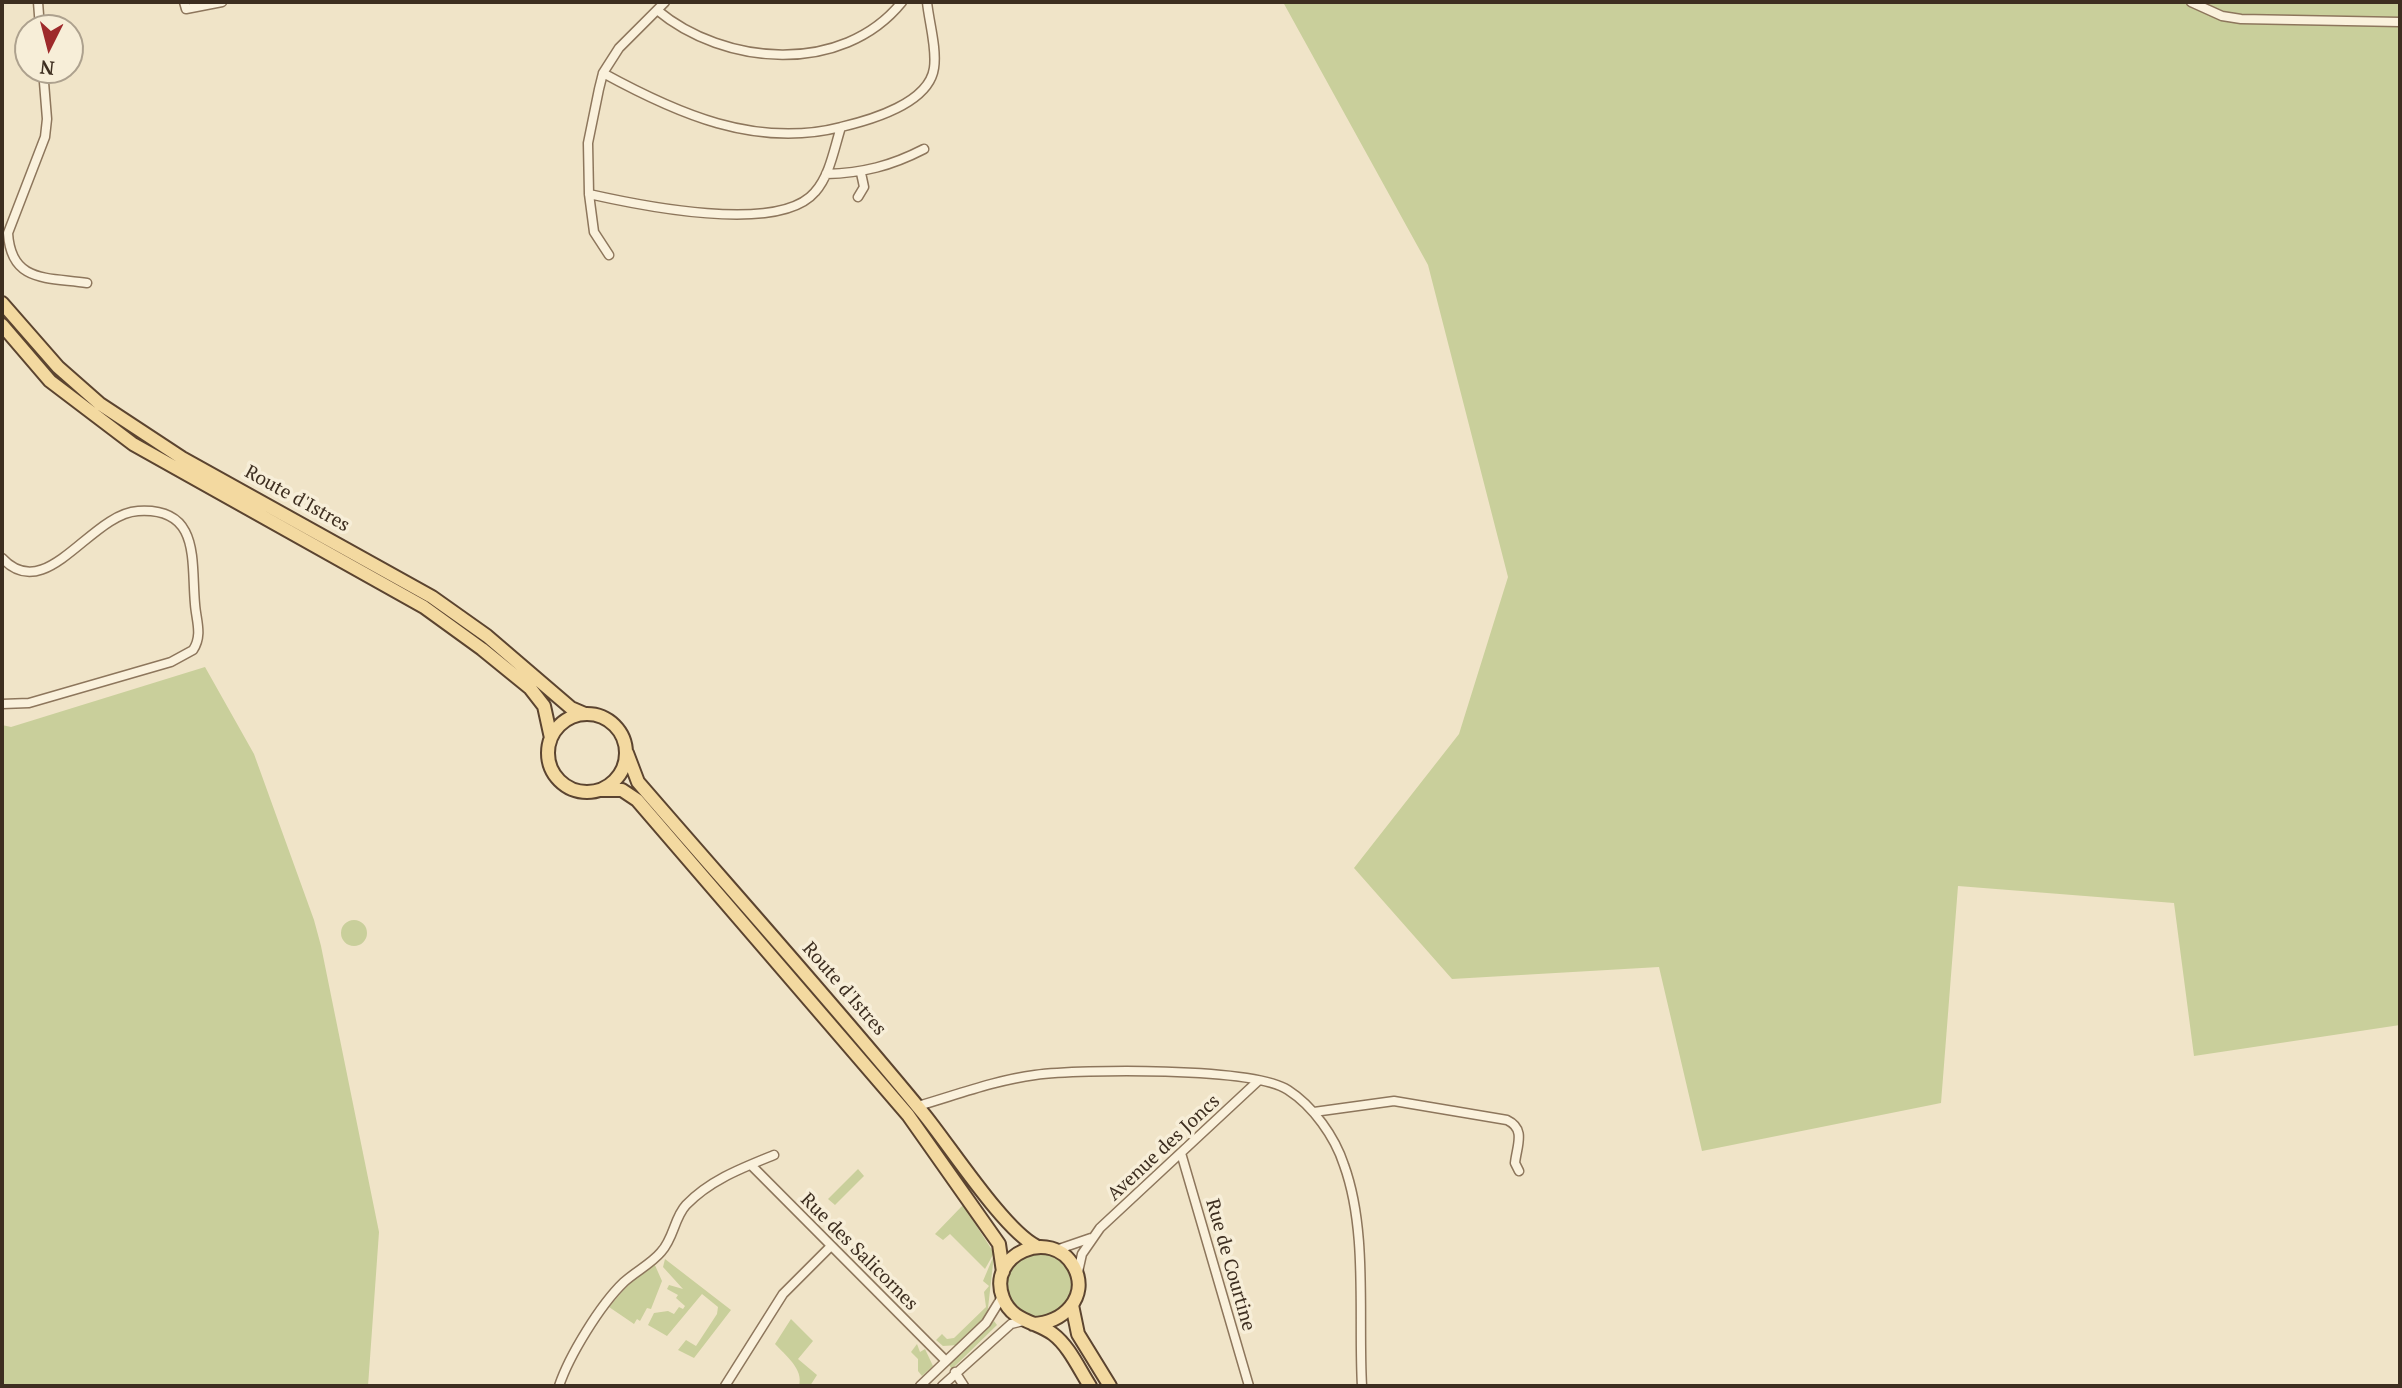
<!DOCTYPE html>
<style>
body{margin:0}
#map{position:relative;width:2402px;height:1388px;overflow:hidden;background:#f0e4c8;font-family:"PT Serif",serif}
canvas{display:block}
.frame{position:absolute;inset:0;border:4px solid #3d2e20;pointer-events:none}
.north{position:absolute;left:14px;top:14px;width:70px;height:70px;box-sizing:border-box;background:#f7eed8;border:2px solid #ada18e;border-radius:50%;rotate:186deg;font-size:19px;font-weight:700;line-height:28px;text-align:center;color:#3d2e20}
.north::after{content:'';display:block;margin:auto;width:24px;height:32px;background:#9e2a2b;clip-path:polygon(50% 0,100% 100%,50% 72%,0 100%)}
</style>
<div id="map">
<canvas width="2402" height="1388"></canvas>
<div class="frame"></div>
<div class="north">N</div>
</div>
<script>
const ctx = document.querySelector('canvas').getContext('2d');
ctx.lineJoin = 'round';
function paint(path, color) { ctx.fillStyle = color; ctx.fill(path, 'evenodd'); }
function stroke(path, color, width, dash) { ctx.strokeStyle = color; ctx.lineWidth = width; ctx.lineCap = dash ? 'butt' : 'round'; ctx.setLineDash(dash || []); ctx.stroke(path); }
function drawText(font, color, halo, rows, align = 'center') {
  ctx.font = font + ' "PT Serif",serif'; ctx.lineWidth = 7; ctx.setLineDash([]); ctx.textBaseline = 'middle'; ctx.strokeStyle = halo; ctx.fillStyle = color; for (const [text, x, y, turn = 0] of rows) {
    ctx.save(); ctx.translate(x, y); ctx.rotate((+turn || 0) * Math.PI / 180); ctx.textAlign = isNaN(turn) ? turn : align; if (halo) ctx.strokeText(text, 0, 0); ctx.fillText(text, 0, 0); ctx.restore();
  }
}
paint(new Path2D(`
 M1283,2H2400V1025L2194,1056L2174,903L1958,886L1941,1103L1702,1151L1659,967L1452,979L1354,868L1459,734L1508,577L1428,265Z
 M205,667L254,754L314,920L321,946L379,1232L368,1386H2V725L11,727Z
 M341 933a13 13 0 1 1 26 0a13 13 0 1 1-26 0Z
 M858,1169L864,1176L835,1205L828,1199Z
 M963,1205L994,1253L985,1269L950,1234L943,1240L935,1234Z
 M1007 1285a32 32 0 1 1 64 0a32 32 0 1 1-64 0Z
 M994,1255L987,1317L958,1345L943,1346L936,1340L942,1334L947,1339L954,1338L986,1307L984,1292L989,1286L983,1281Z
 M665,1259L731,1310L694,1358L678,1350L686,1340L696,1346L717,1314L718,1307L702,1294L667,1336L648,1325L654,1313L668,1311L674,1314L679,1307L683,1309L685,1306L676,1298L678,1295L667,1289L669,1285L683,1289L663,1267Z
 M654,1263L662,1281L651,1309L647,1308L640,1321L637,1319L634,1324L609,1307L627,1286Z
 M791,1319L813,1341L798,1359L817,1375L810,1386H799C804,1369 785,1355 775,1344Z
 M994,1321L997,1325L952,1369L948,1364Z
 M917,1344L920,1352L925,1349L933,1366L922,1376L918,1371V1359L911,1352Z`), '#c9cf9b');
const minor = new Path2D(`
 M38,2L40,28
 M184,2L186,9L222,2
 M2191,2L2222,16L2241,19L2400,22
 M657,10C724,66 842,76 902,2
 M43,70L47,119L45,137L8,233C11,283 47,277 87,283
 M603,73C676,113 756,149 841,127
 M826,174C863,173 891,166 924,149
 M589,194C638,205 779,235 815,192C830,175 834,149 841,127C871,120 929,103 934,68C937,48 929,22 927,2
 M858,197L864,187L861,173
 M609,255L594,232L589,194L588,143L599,89L603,73L619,48L665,2
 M2,558C46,606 90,514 138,511C201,507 191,561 195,604C196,620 203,635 193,650L171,662L29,703L2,704
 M918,1106C956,1095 996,1080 1035,1075C1081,1069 1253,1067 1288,1090C1313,1106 1335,1137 1344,1165C1368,1231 1358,1316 1362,1386
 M1314,1112L1394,1101L1507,1120C1526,1129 1517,1145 1515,1163L1519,1171
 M1181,1153L1249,1386
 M751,1165L946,1361
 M1056,1250L1091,1238
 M1078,1272L1082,1254L1100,1228L1258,1081
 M955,1372L964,1386
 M559,1386C569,1356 600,1305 624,1282C636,1271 651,1264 661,1252C674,1238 674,1218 686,1205C710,1180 742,1168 774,1155
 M725,1386L783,1294L831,1246
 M920,1386L986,1323L1002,1297
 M942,1386L1011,1324L1023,1321`);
const primary = new Path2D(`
 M2,303L58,367L100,404L182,458L432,597L487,636L571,708L585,714
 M2,325L50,381L133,444L424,607L482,649L530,688L544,706L551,738
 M548 753a39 39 0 1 1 78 0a39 39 0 1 1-78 0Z
 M627,753L638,782C733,892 831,1001 923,1113C950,1146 1004,1230 1036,1246
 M602,790H622L637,800L908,1115L999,1244L1003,1272
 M1072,1305L1078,1334L1110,1386
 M1033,1324C1062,1324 1090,1297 1074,1267C1052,1226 986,1254 1003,1298C1012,1322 1036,1321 1053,1334C1069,1346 1079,1369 1090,1386`);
stroke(minor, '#8d765c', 11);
stroke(primary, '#5b4430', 16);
stroke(minor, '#faf1dc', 8);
stroke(primary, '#f3d9a0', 12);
drawText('19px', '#3d2e20', '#f7eed8', [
 ["Route d'Istres",297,499,29],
 ["Route d'Istres",844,989,49],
 ["Avenue des Joncs",1164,1148,-43],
 ["Rue des Salicornes",859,1252,45],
 ["Rue de Courtine",1230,1265,74]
]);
</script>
